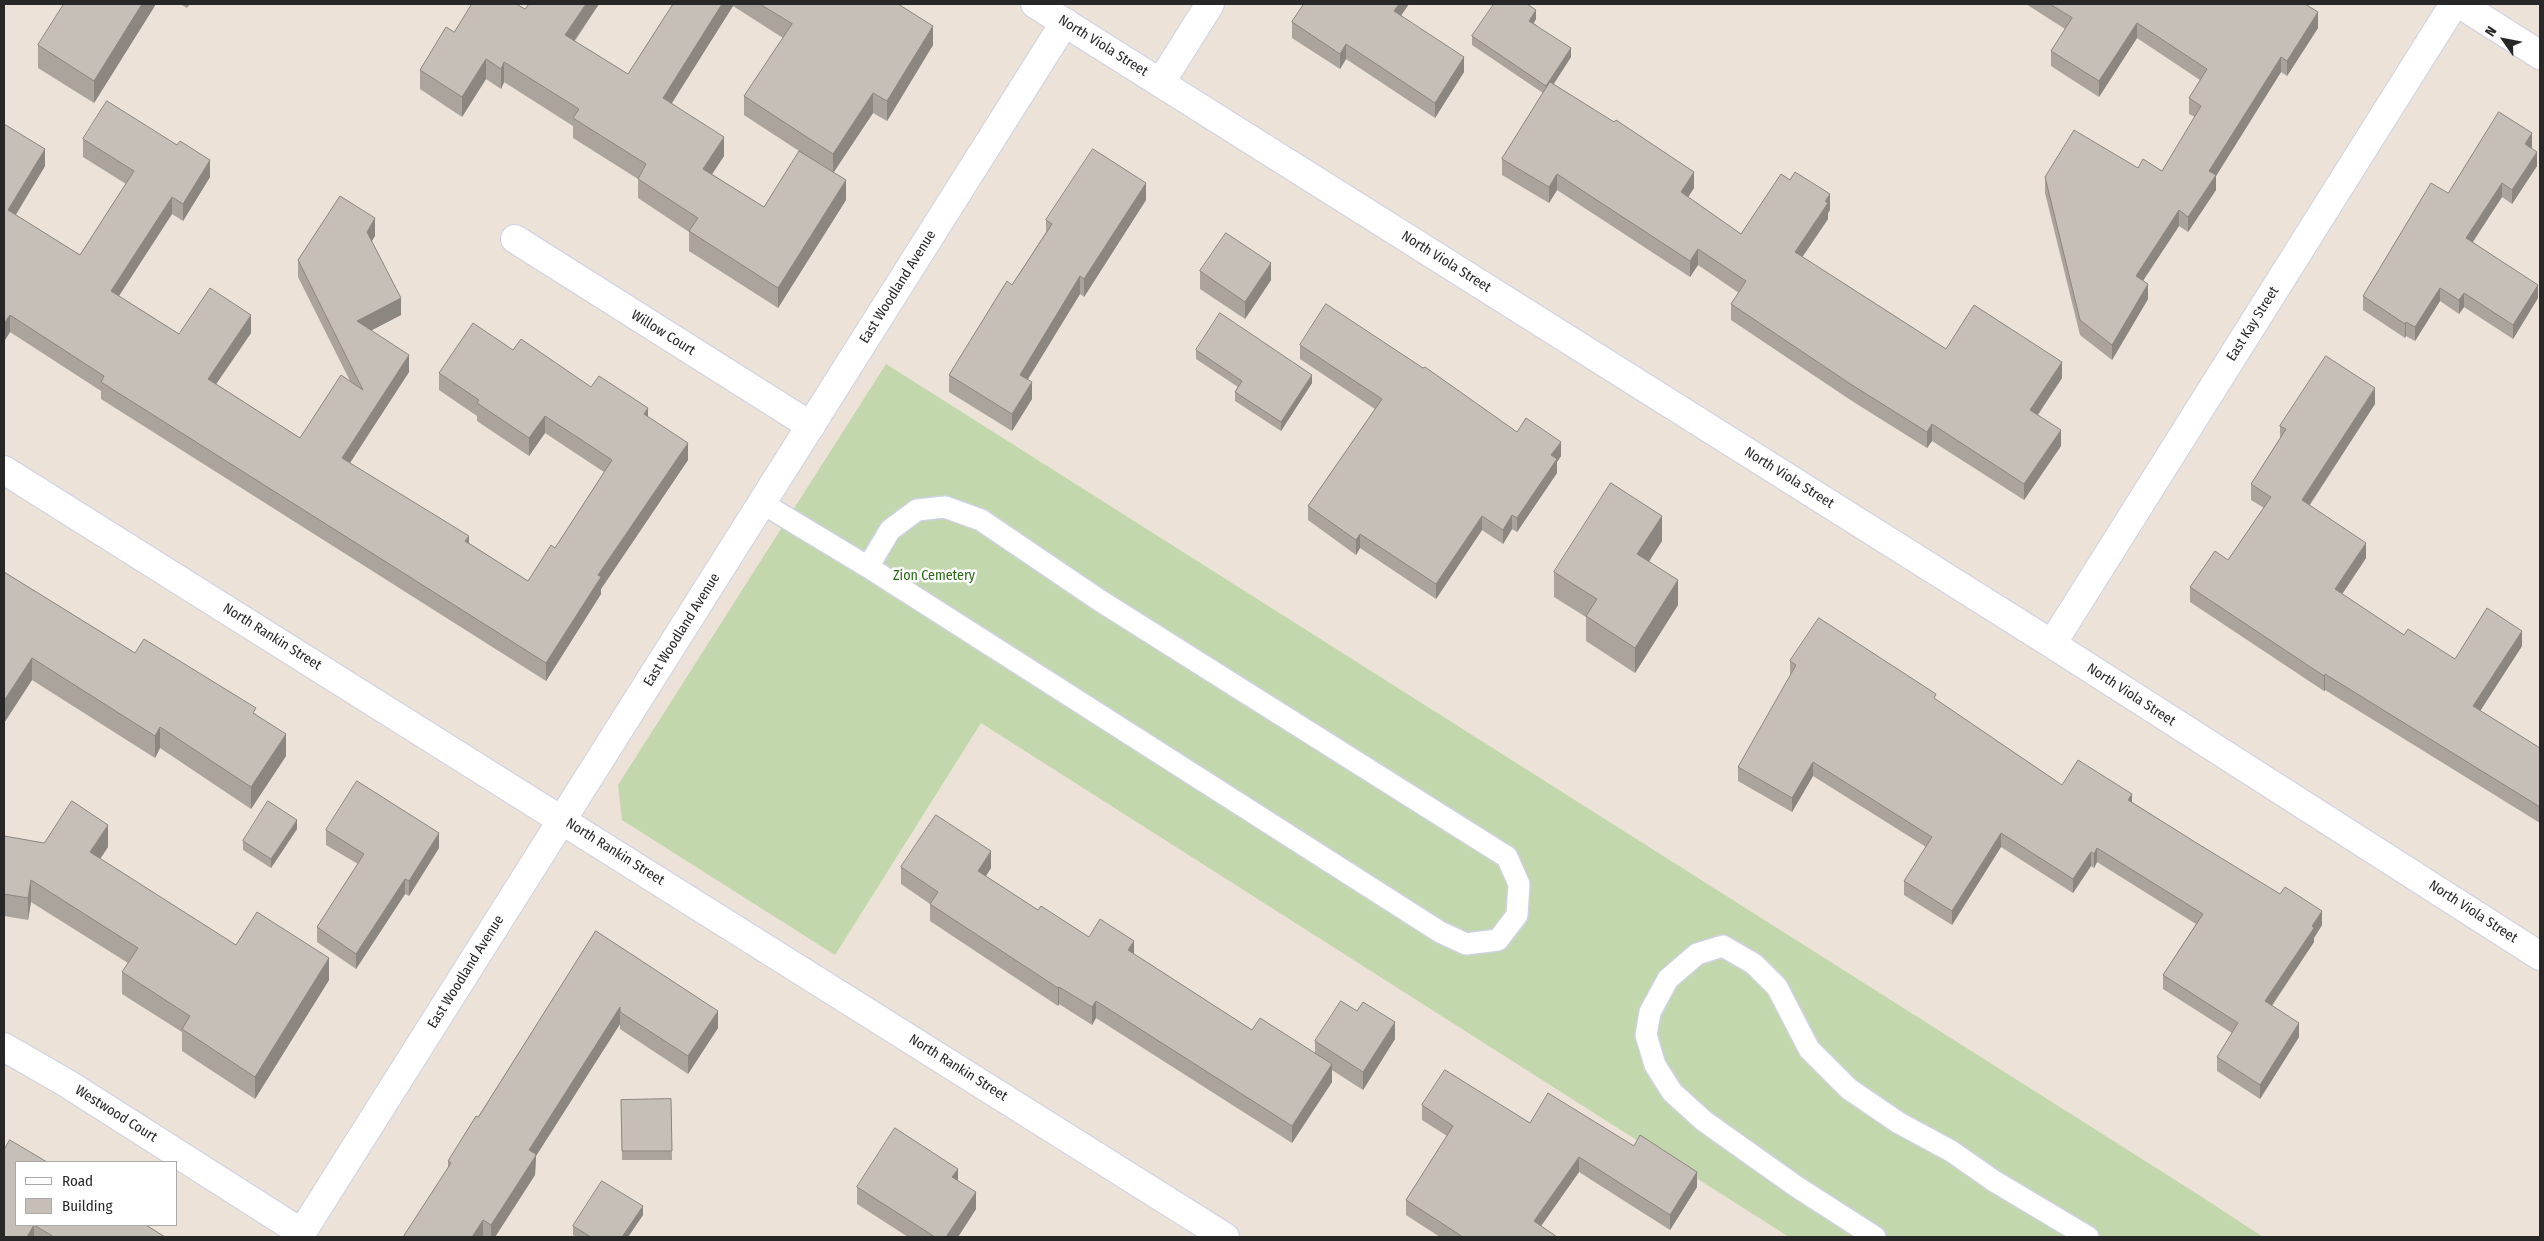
<!DOCTYPE html>
<style>
body{margin:0}
#map{position:relative;width:2544px;height:1241px;overflow:hidden;background:#ece2d7;font-family:"Fira Sans Condensed",sans-serif}
canvas{display:block}
.frame{position:absolute;inset:0;border:5px solid #272727;pointer-events:none}
.legend{position:absolute;left:15px;top:1161px;width:162px;height:65px;box-sizing:border-box;background:#fff;border:1px solid #a9a9a9;margin:0;padding:6px 9px;list-style:none;font-size:15px;color:#272727}
.legend li{display:flex;align-items:center;gap:10px;height:25px}
.legend b{width:25px;border:1px solid #a9a9a9}
.north{position:absolute;left:2479px;top:15px;width:50px;height:50px;-webkit-text-stroke:4px #fff;paint-order:stroke;rotate:303deg;font-size:14px;font-weight:700;line-height:20px;text-align:center;color:#272727}
.north::after{content:'';display:block;margin:auto;width:18px;height:22px;background:#272727;clip-path:polygon(50% 0,100% 100%,50% 72%,0 100%)}
</style>
<div id="map">
<canvas width="2544" height="1241"></canvas>
<div class="frame"></div>
<ul class="legend">
<li><b style="height:6px;background:#fff"></b>Road</li>
<li><b style="height:14px;background:#c6bfb7"></b>Building</li>
</ul>
<div class="north">N</div>
</div>
<script>
const ctx = document.querySelector('canvas').getContext('2d');
ctx.lineJoin = 'round';
function paint(path, color) { ctx.fillStyle = color; ctx.fill(path, 'evenodd'); }
function stroke(path, color, width, dash) { ctx.strokeStyle = color; ctx.lineWidth = width; ctx.lineCap = dash ? 'butt' : 'round'; ctx.setLineDash(dash || []); ctx.stroke(path); }
function drawText(font, color, halo, rows, align = 'center') {
  ctx.font = font + ' "Fira Sans Condensed",sans-serif'; ctx.lineWidth = 5; ctx.setLineDash([]); ctx.textBaseline = 'middle'; ctx.strokeStyle = halo; ctx.fillStyle = color; for (const [text, x, y, turn = 0] of rows) {
    ctx.save(); ctx.translate(x, y); ctx.rotate((+turn || 0) * Math.PI / 180); ctx.textAlign = isNaN(turn) ? turn : align; if (halo) ctx.strokeText(text, 0, 0); ctx.fillText(text, 0, 0); ctx.restore();
  }
}
paint(new Path2D(`
 M886,364L2202,1197L2263,1237H1789L981,723L835,955L622,820L618,785Z`), '#c3d7ad');
const lane = new Path2D(`
 M762,503L868,567L1440,932L1466,944L1498,940L1517,915L1519,884L1507,857L1099,600L981,520L945,507L917,510L890,530L868,567
 M1875,1237L1797,1187L1704,1121L1672,1092L1655,1065L1646,1035L1650,1012L1668,979L1697,954L1723,946L1754,964L1777,987L1809,1049L1849,1089L1899,1123L1951,1151L1994,1181L2088,1237`);
const street = new Path2D(`
 M1035,4L2052,644L2540,956
 M2460,4L2540,55
 M1161,82L1210,4
 M515,239L811,426
 M4,470L1225,1237
 M2052,644L2454,4
 M4,1047L68,1084L302,1233
 M299,1237L1065,22`);
stroke(lane, '#cdd1e2', 24);
stroke(street, '#cdd1e2', 30);
stroke(lane, '#fff', 21);
stroke(street, '#fff', 28);
paint(new Path2D(`
 M156,4L94,103L38,68V45Z
 M180,4H190L187,8Z
 M599,4L575,41L628,74L673,4H898L933,45L887,121L873,113L834,172L846,200L778,308L689,251V232L638,198V179L573,138V126L504,82L501,89L486,79L462,117L420,89V70L454,32ZM733,6L783,38L744,96V115L799,151L764,207L712,174L724,156L672,103Z
 M1304,4H1409L1401,15L1464,72L1435,118L1346,59L1340,69L1292,38V22Z
 M2026,4H2305L2318,28L2287,76L2281,72L2216,176V190L2188,232L2179,226L2143,281L2148,299L2112,360L2080,335L2045,193V177L2138,168L2162,171L2195,117L2189,114V98L2200,80L2137,38L2099,97L2051,66V51L2065,29Z
 M1536,19L1534,23L1571,57L1554,84L1694,188L1688,197L1741,234L1830,210L1828,213V219L1802,257L1946,349L2062,378L2038,415L2061,446L2024,500L1932,441L1927,448L1852,401L1731,320V304L1739,293L1698,265L1690,277L1557,190L1549,203L1502,175V159L1543,93L1472,45V36Z
 M4,124L45,166L16,215L80,255L126,184L83,157V139L210,177L183,221L172,214L119,296L179,334L251,333L216,384L300,438L350,381L298,277V260L375,236L371,241L401,315L371,330L409,372L350,463L469,543L528,581L555,548L604,472L545,433L529,456L477,421V416L439,390V373L513,350L591,387L648,417L688,460L601,589V594L546,681L101,399V391L10,332L5,340L4,339Z
 M2532,147L2531,149L2537,166L2512,204L2502,197L2473,242L2538,298L2513,339L2464,307L2459,314L2440,301L2415,341L2406,336L2405,338L2363,310V296L2448,193Z
 M1146,200L1084,297L1080,294L1028,379L1032,399L1012,431L949,392V375L1012,285L1046,232V220Z
 M1200,271L1271,280L1245,319L1200,289Z
 M1300,345L1517,432L1561,456L1557,462V473L1517,532L1512,529L1503,544L1482,530L1436,599L1360,548L1356,555L1308,520V506L1375,409L1300,359Z
 M1196,350L1312,383L1281,431L1235,401V392L1238,387L1196,359Z
 M2375,404L2310,505L2366,558L2342,594L2404,635L2455,659L2522,646L2480,711L2540,748V823L2325,690L2324,691L2190,602V587L2228,560L2264,508L2251,500V484L2280,438V426Z
 M1662,541L1649,562L1678,605L1635,673L1586,641V617L1554,597V572Z
 M4,572L135,653L256,714L286,756L251,809L160,748L155,758L32,680L4,723Z
 M1790,661L1936,700L2062,785L2132,802L2322,925L2314,938V942L2272,1006L2299,1037L2260,1099L2217,1071V1057L2232,1033L2163,989V975L2196,924L2097,862L2094,868L2091,866L2073,893L2001,847L1952,925L1904,895V881L1926,847L1813,776L1792,812L1738,781V767L1791,675H1790Z
 M297,829L271,868L243,850V841Z
 M326,830L439,848L409,896L405,894L356,969L317,942V927L358,864L326,845Z
 M4,836L44,843L108,847L100,859L236,945L329,980L255,1099L182,1051V1032L122,994V972L128,963L31,902L28,920L4,916Z
 M901,867L991,868L986,876L1038,910L1089,937L1134,954L1252,1030L1315,1053V1041L1395,1039L1363,1090L1332,1070V1082L1292,1143L1096,1018L1092,1025L1059,1004L1058,1006L930,921V904L901,884Z
 M596,931L718,1028L688,1074L620,1029V1024L536,1156L535,1175L495,1237H403L448,1168V1161L478,1117Z
 M671,1099L672,1160H622L621,1100Z
 M1422,1105L1530,1123L1697,1187L1670,1230L1579,1172L1541,1226L1557,1237H1440L1406,1215V1200L1447,1136L1422,1120Z
 M4,1150L146,1225L165,1237H4Z
 M857,1187L976,1209L958,1237H908L857,1204Z
 M643,1215L628,1237H577L573,1235V1226Z`), '#aaa49d');
paint(new Path2D(`
 M142,4H156L94,103V81Z
 M586,4H599L565,54V35Z
 M722,4H733V6L663,117V98Z
 M1399,4H1409L1394,26V11Z
 M1536,10V19L1529,30V21Z
 M2318,12V28L2287,76V61Z
 M2137,23V38L2099,97V81Z
 M933,26V45L887,121V101Z
 M1346,44V59L1340,69V54Z
 M1571,48V57L1546,95V86Z
 M1464,57V72L1435,118V103Z
 M2281,57V72L2216,176V190L2188,232V217L2209,171Z
 M486,59V79L462,117V97Z
 M504,62V82L501,89V69Z
 M873,93V113L833,173V154Z
 M2532,133V147L2525,158V144Z
 M724,137V156L703,188V169Z
 M45,149V166L8,227V210Z
 M2537,152V166L2512,204V190Z
 M210,160V177L183,221V204Z
 M1694,172V188L1681,208V192Z
 M1557,174V190L1549,203V187Z
 M846,180V200L778,308V288Z
 M1146,183V200L1084,297V279Z
 M2502,183V197L2466,252V238Z
 M1830,194V210L1828,213V219L1795,268V252Z
 M172,197V214L111,308V291Z
 M2179,210V226L2136,291V276Z
 M375,218V236L367,249V232Z
 M1698,249V265L1690,277V261Z
 M1271,263V280L1245,319V302Z
 M1080,276V294L1020,392V375Z
 M2148,284V299L2112,360V345Z
 M2538,285V298L2513,339V325Z
 M2440,288V301L2415,341V327Z
 M2464,293V307L2459,314V300Z
 M401,298V315L357,338V321Z
 M10,315V332L5,340V322Z
 M251,315V333L208,396V379Z
 M2406,322V336L2405,338V324Z
 M409,355V372L342,475V458Z
 M2062,362V378L2030,426V410Z
 M1312,375V383L1281,431V422Z
 M1032,382V399L1012,431V414Z
 M2375,388V404L2302,516V500Z
 M648,408V425L644,414Z
 M545,416V433L529,456V438Z
 M1932,424V441L1927,448V432Z
 M2061,430V446L2024,500V484Z
 M1561,442V456L1557,462V473L1517,532V518L1551,455Z
 M688,443V460L601,589V594L546,681V663L598,575Z
 M1512,515V529L1503,544V530Z
 M1482,516V530L1436,599V584Z
 M1662,516V541L1637,579V554Z
 M1360,534V548L1356,555V540Z
 M469,536V553L465,541Z
 M2366,543V558L2335,605V589Z
 M1678,580V605L1635,673V648Z
 M2522,631V646L2473,722V706Z
 M32,658V680L4,723V701Z
 M2325,674V690L2324,691V676Z
 M160,727V748L155,758V736Z
 M286,734V756L251,809V787Z
 M1813,762V776L1792,812V798Z
 M2132,794V808L2128,800Z
 M297,820V829L271,868V859Z
 M108,825V847L90,874V852Z
 M439,833V848L409,896V881Z
 M2001,833V847L1952,925V911Z
 M2097,848V862L2094,868V854Z
 M991,851V868L978,888V871Z
 M2091,852V866L2073,893V879Z
 M405,879V894L356,969V954Z
 M31,880V902L28,920V898Z
 M2322,911V925L2314,938V942L2265,1015V1001Z
 M1134,941V958L1128,950Z
 M329,958V980L255,1099V1077Z
 M1059,987V1004L1058,1006V988Z
 M1096,1001V1018L1092,1025V1007Z
 M620,1007V1024L536,1156L535,1175L495,1237H491V1225L529,1150Z
 M718,1011V1028L688,1074V1056Z
 M1395,1022V1039L1363,1090V1072Z
 M2299,1023V1037L2260,1099V1085Z
 M1332,1064V1082L1292,1143V1126Z
 M1579,1157V1172L1534,1236V1221Z
 M958,1169V1186L952,1177Z
 M1697,1172V1187L1670,1230V1215Z
 M976,1192V1209L958,1237H946Z
 M643,1206V1215L628,1237H622Z
 M483,1220V1237H472Z
 M34,1225V1237H27Z`), '#8b8680');
const building = new Path2D(`
 M64,4H142L94,81L38,45Z
 M472,4H516L525,9L529,4H586L565,35L628,74L673,4H722L663,98L724,137L703,169L764,207L799,151L846,180L778,288L689,231L698,218L638,179L646,164L573,118L579,109L504,62L501,69L486,59L462,97L420,70L446,27L454,32Z
 M760,4H898L933,26L887,101L873,93L833,154L744,96L792,24Z
 M1304,4H1399L1394,11L1464,57L1435,103L1346,44L1340,54L1292,22Z
 M1494,4H1527L1536,10L1529,21L1571,48L1546,86L1472,36Z
 M2050,4H2305L2318,12L2287,61L2281,57L2209,171L2216,175L2188,217L2179,210L2136,276L2148,284L2112,345L2080,320L2045,177L2074,130L2138,168L2143,159L2162,171L2201,106L2189,98L2207,69L2137,23L2099,81L2051,51L2072,18Z
 M1550,82L1614,122L1616,120L1694,172L1681,192L1741,234L1781,174L1790,180L1795,172L1830,194L1825,201L1828,203L1795,252L1946,349L1974,305L2062,362L2030,410L2061,430L2024,484L1932,424L1927,432L1852,385L1731,304L1746,281L1698,249L1690,261L1557,174L1549,187L1502,159Z
 M107,101L177,145L180,141L210,160L183,204L172,197L111,291L179,334L210,288L251,315L208,379L300,438L341,375L363,390L298,260L340,196L375,218L367,232L401,298L357,321L409,355L342,458L469,536L465,541L528,581L551,545L555,548L612,460L545,416L529,438L477,403L479,400L439,373L473,323L513,350L521,339L591,387L599,376L648,408L644,414L688,443L598,575L601,577L546,663L101,382L104,376L10,315L5,322H4V124L45,149L8,210L80,255L134,171L83,139Z
 M2499,112L2532,133L2525,144L2537,152L2512,190L2502,183L2466,238L2538,285L2513,325L2464,293L2459,300L2440,288L2415,327L2406,322L2405,324L2363,296L2431,183L2448,193Z
 M1093,149L1146,183L1084,279L1080,276L1020,375L1032,382L1012,414L949,375L1007,281L1012,285L1052,224L1046,220Z
 M1226,233L1271,263L1245,302L1200,271Z
 M1326,304L1423,368L1425,367L1517,432L1526,418L1561,442L1551,455L1557,459L1517,518L1512,515L1503,530L1482,516L1436,584L1360,534L1356,540L1308,506L1382,399L1300,345Z
 M1220,313L1312,375L1281,422L1235,392L1242,381L1196,350Z
 M2326,356L2375,388L2302,500L2366,543L2335,589L2404,635L2408,629L2455,659L2487,608L2522,631L2473,706L2540,748V807L2325,674L2324,676L2190,587L2215,551L2228,560L2271,497L2251,484L2286,429L2280,426Z
 M1611,483L1662,516L1637,554L1678,580L1635,648L1586,616L1597,599L1554,572Z
 M4,572L135,653L144,639L256,708L253,713L286,734L251,787L160,727L155,736L32,658L4,701Z
 M1819,618L1936,694L1934,698L2062,785L2078,760L2132,794L2128,800L2195,842L2280,894L2285,887L2322,911L2312,926L2314,928L2265,1001L2299,1023L2260,1085L2217,1057L2238,1023L2163,975L2203,914L2097,848L2094,854L2091,852L2073,879L2001,833L1952,911L1904,881L1932,837L1813,762L1792,798L1738,767L1796,665L1790,661Z
 M357,781L439,833L409,881L405,879L356,954L317,927L364,854L326,830Z
 M72,801L108,825L90,852L236,945L257,912L329,958L255,1077L182,1029L190,1016L122,972L138,948L31,880L28,898L4,894V836L44,843Z
 M268,801L297,820L271,859L243,841Z
 M936,815L991,851L978,871L1038,910L1041,906L1089,937L1100,919L1134,941L1128,950L1252,1030L1260,1018L1332,1064L1292,1126L1096,1001L1092,1007L1059,987L1058,988L930,904L938,892L901,867Z
 M596,931L718,1011L688,1056L620,1012V1007L529,1150L536,1154L535,1157L491,1225L483,1220L472,1237H403L451,1163L448,1161L476,1116L478,1117Z
 M1341,1001L1357,1011L1363,1002L1395,1022L1363,1072L1315,1041Z
 M1445,1070L1530,1123L1548,1093L1634,1146L1640,1135L1697,1172L1670,1215L1579,1157L1534,1221L1557,1237H1463L1406,1200L1453,1126L1422,1105Z
 M671,1099L672,1151H622L621,1100Z
 M895,1128L958,1169L952,1177L976,1192L946,1237H935L857,1187Z
 M10,1140L47,1162H16V1225H146L165,1237H54L34,1225L27,1237H4V1150Z
 M602,1181L643,1206L622,1237H591L573,1226Z`);
paint(building, '#c6bfb7');
stroke(building, '#8b8680', 1);
drawText('14px', '#272727', '#fff', [
 ["North Viola Street",1103,46,32],
 ["North Viola Street",1446,262,32],
 ["East Woodland Avenue",898,287,-58],
 ["East Kay Street",2253,324,-58],
 ["Willow Court",663,333,32],
 ["North Viola Street",1789,478,32],
 ["East Woodland Avenue",682,630,-58],
 ["North Rankin Street",272,637,32],
 ["North Viola Street",2131,695,33],
 ["North Rankin Street",615,852,32],
 ["North Viola Street",2473,912,33],
 ["East Woodland Avenue",466,972,-58],
 ["North Rankin Street",958,1068,32],
 ["Westwood Court",116,1114,32]
]);
drawText('14px', '#286814', '#fff', [
 ["Zion Cemetery",934,576]
]);
</script>
